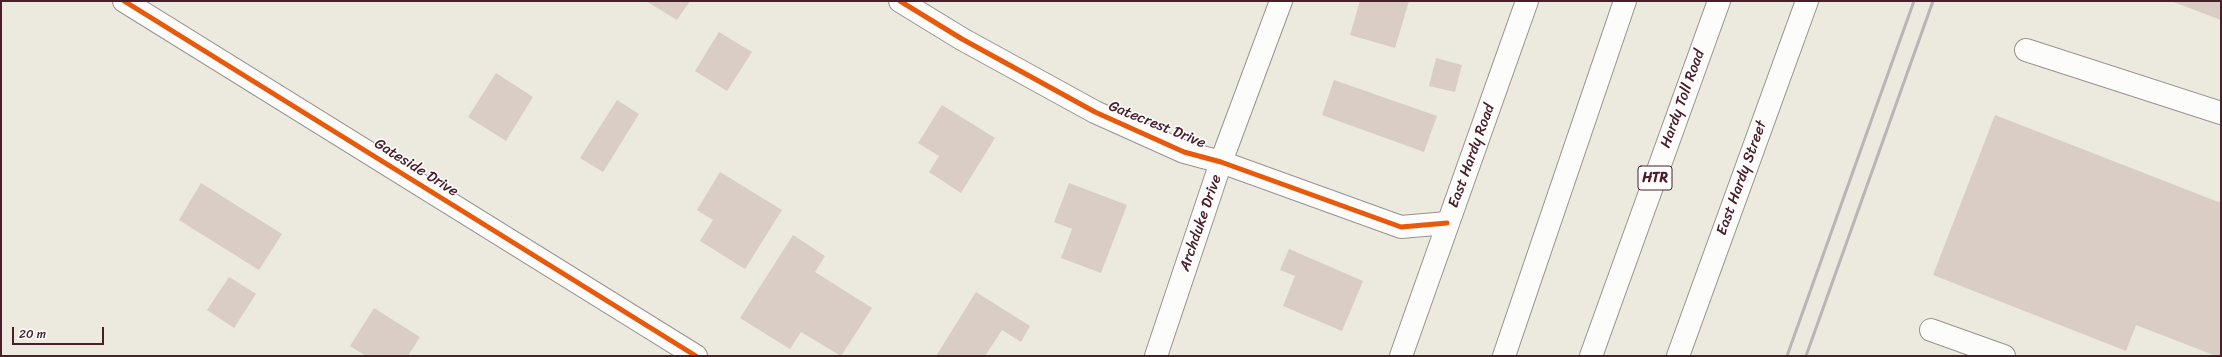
<!DOCTYPE html>
<style>
body{margin:0}
#map{position:relative;width:2222px;height:357px;overflow:hidden;background:#eceade;font-family:Sriracha,sans-serif}
canvas{display:block}
.frame{position:absolute;inset:0;border:2px solid #4a1f2b;pointer-events:none}
.scale{position:absolute;left:12px;top:327px;width:92px;height:18px;box-sizing:border-box;border:2px solid #4a1f2b;border-top:0;padding-left:5px;font-size:12px;line-height:14px;white-space:nowrap;color:#4a1f2b;-webkit-text-stroke:3px #fff;paint-order:stroke}
</style>
<div id="map">
<canvas width="2222" height="357"></canvas>
<div class="frame"></div>
<div class="scale">20 m</div>
</div>
<script>
const ctx = document.querySelector('canvas').getContext('2d');
ctx.lineJoin = 'round';
function paint(path, color) { ctx.fillStyle = color; ctx.fill(path, 'evenodd'); }
function stroke(path, color, width, dash) { ctx.strokeStyle = color; ctx.lineWidth = width; ctx.lineCap = dash ? 'butt' : 'round'; ctx.setLineDash(dash || []); ctx.stroke(path); }
function drawText(font, color, halo, rows, align = 'center') {
  ctx.font = font + ' Sriracha,sans-serif'; ctx.lineWidth = 3; ctx.setLineDash([]); ctx.textBaseline = 'middle'; ctx.strokeStyle = halo; ctx.fillStyle = color; for (const [text, x, y, turn = 0] of rows) {
    ctx.save(); ctx.translate(x, y); ctx.rotate((+turn || 0) * Math.PI / 180); ctx.textAlign = isNaN(turn) ? turn : align; if (halo) ctx.strokeText(text, 0, 0); ctx.fillText(text, 0, 0); ctx.restore();
  }
}
paint(new Path2D(`
 M646,1H690L677,20Z
 M1360,1H1409L1395,48L1350,35Z
 M2171,1H2221V20Z
 M719,32L752,52L727,91L695,71Z
 M1436,58L1462,65L1455,92L1429,86Z
 M496,73L533,97L506,141L468,117Z
 M1334,80L1437,116L1424,152L1322,115Z
 M617,100L639,114L603,172L580,158Z
 M942,105L995,138L961,193L929,172L939,156L918,143Z
 M1995,115L2221,203V356H2216L2136,325L2126,351L1933,275Z
 M720,172L782,210L745,269L700,241L713,220L697,210Z
 M201,183L282,234L259,270L179,220Z
 M1069,183L1127,205L1101,273L1061,258L1072,229L1054,222Z
 M793,235L825,256L815,272L872,308L841,356L801,332L790,349L740,318Z
 M1289,249L1363,281L1342,331L1283,306L1295,276L1280,270Z
 M229,277L256,294L234,328L207,310Z
 M976,292L1030,326L1021,342L1002,330L985,356H936Z
 M374,308L420,337L408,356H366L350,346Z`), '#d9cdc5');
const minor = new Path2D(`
 M124,1L696,356
 M900,1L962,39L1095,112L1184,152L1221,162L1401,227L1447,223
 M2026,50L2221,113
 M1931,330L2004,356
 M1156,356L1221,162L1281,1`);
const major = new Path2D(`
 M1401,356L1527,1
 M1678,356L1807,1`);
const highway = new Path2D(`
 M1504,356L1625,1
 M1591,356L1719,1`);
stroke(minor, '#9a928e', 24);
stroke(major, '#9a928e', 24);
stroke(highway, '#9a928e', 24);
stroke(minor, '#fcfcfa', 22);
stroke(major, '#fcfcfa', 22);
stroke(highway, '#fcfcfa', 22);
stroke(new Path2D(`
 M1787,356L1914,1
 M1806,356L1933,1`), '#bab4b4', 3);
stroke(new Path2D(`
 M124,1L696,356
 M900,1L962,39L1095,112L1184,152L1221,162L1401,227L1447,223`), '#e8590c', 5);
for (const [x, y, w] of [
 [1655,178,34]
]) { const box = new Path2D(); box.roundRect(x - w / 2, y - 12, w, 24, 3); ctx.fillStyle = '#fff'; ctx.fill(box); stroke(box, '#4a1f2b', 1); }
drawText('bold 14px', '#4a1f2b', null, [
 ["HTR",1655,178]
]);
drawText('15px', '#4a1f2b', '#fff', [
 ["Hardy Toll Road",1683,99,-70],
 ["Gatecrest Drive",1157,125,22],
 ["East Hardy Road",1472,156,-70],
 ["Gateside Drive",416,168,32],
 ["East Hardy Street",1742,178,-70],
 ["Archduke Drive",1201,223,-71]
]);
</script>
